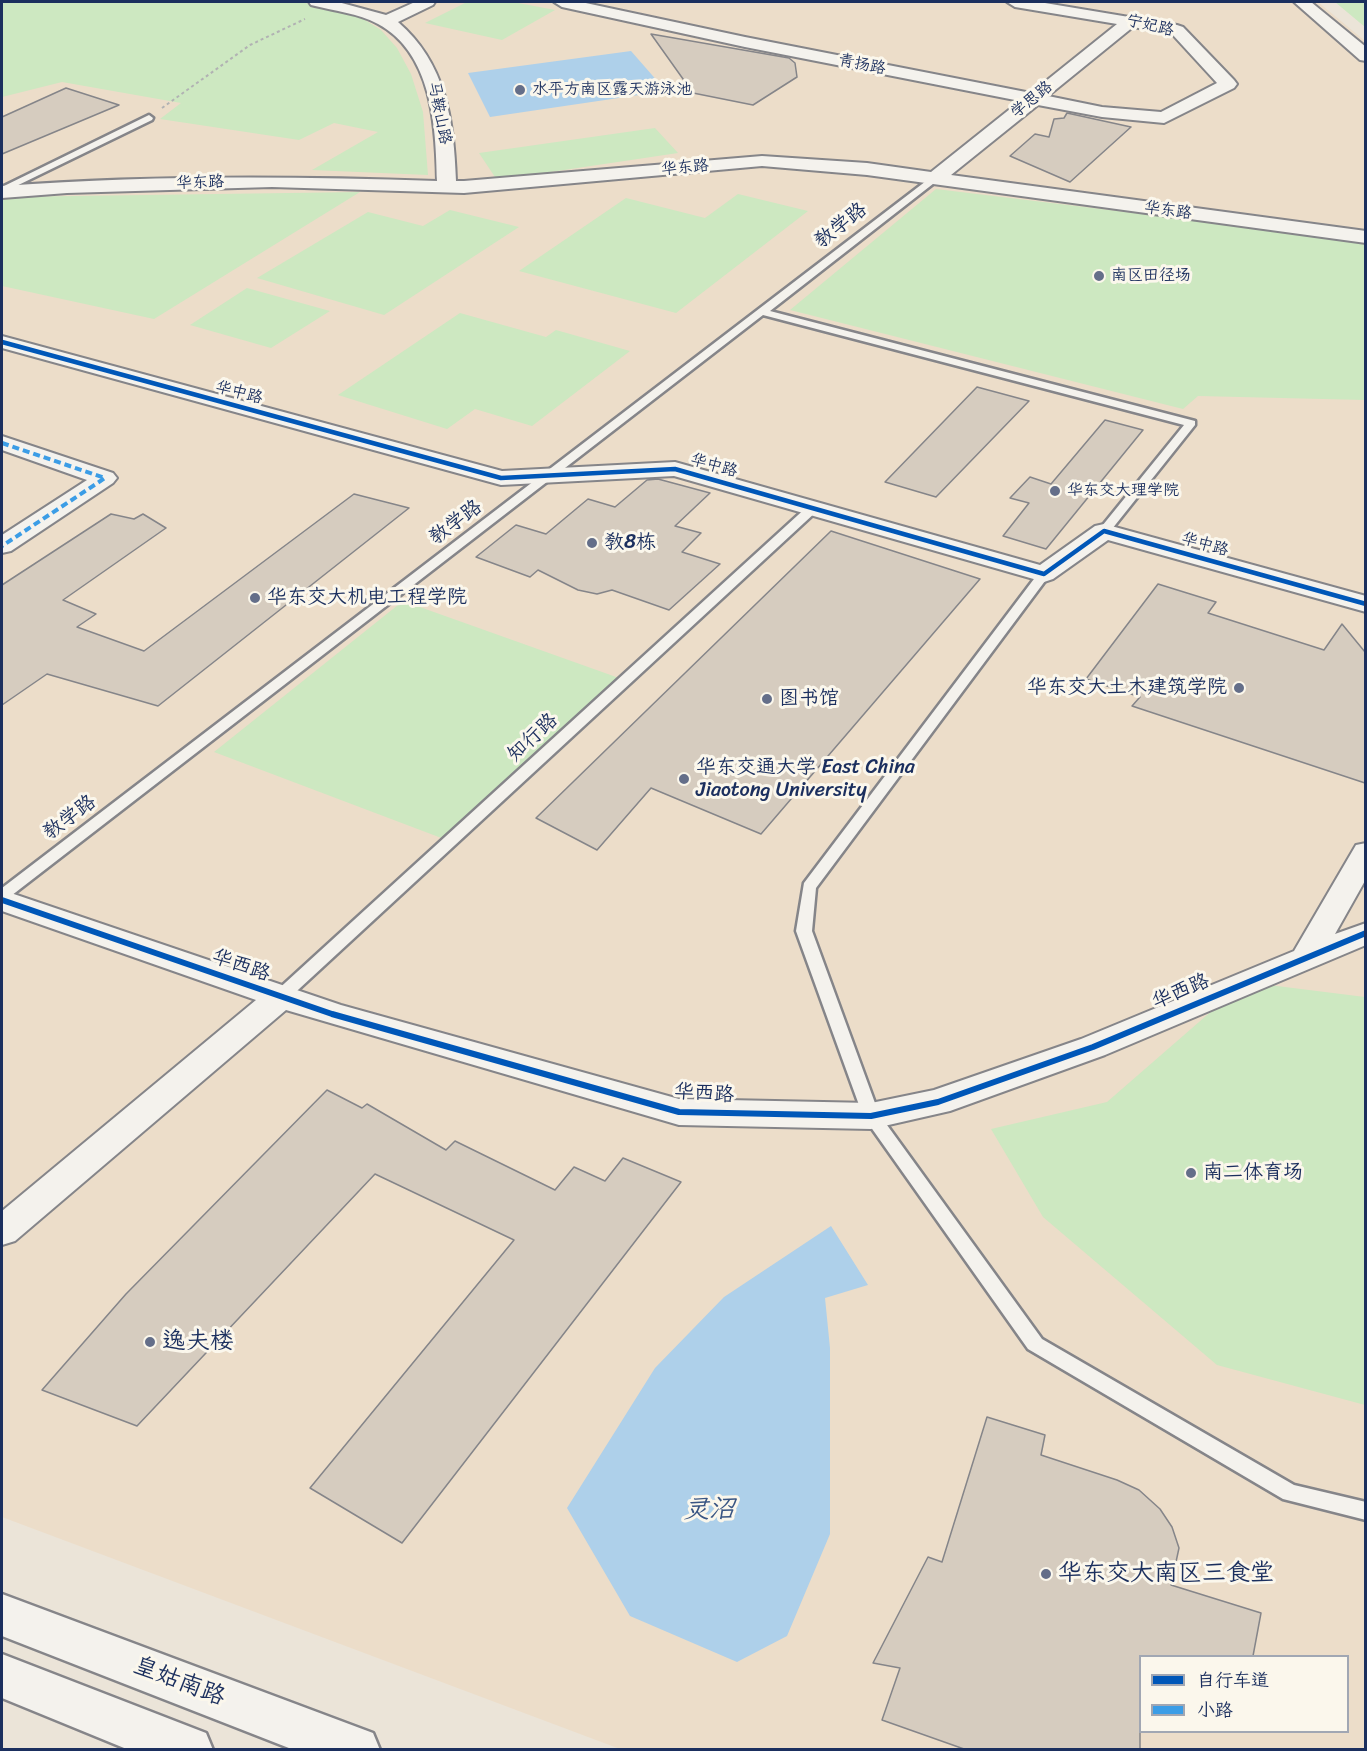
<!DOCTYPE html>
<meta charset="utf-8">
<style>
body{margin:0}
#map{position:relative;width:1367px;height:1751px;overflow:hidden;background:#ebe4d8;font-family:Sriracha,"LXGW WenKai TC",sans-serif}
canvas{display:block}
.frame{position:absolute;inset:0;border:3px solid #1b2f5e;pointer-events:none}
.legend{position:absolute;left:1139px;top:1655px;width:210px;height:78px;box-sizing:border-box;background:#fbf7ec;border:2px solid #a1a7b3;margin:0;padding:8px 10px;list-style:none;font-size:18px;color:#1b2f5e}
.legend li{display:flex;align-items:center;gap:12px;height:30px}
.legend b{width:30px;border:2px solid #a1a7b3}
</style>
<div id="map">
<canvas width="1367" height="1751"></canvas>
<div class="frame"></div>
<ul class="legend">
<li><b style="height:8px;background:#0057b8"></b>自行车道</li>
<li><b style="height:8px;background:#3b9de6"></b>小路</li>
</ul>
</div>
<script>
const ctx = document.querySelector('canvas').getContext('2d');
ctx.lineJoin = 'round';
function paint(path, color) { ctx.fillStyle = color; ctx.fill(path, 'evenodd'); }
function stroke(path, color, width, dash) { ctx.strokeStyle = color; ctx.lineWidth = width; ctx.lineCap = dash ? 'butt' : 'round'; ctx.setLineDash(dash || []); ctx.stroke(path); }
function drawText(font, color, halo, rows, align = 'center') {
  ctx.font = font + ' Sriracha,"LXGW WenKai TC",sans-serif'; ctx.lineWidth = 6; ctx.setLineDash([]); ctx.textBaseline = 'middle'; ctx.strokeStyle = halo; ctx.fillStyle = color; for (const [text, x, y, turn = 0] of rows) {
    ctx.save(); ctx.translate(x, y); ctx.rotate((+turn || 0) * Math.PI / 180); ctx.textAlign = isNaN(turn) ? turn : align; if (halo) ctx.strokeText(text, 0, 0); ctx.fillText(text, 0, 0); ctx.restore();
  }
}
paint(new Path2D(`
 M2,2H1318L1365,41V1749H620L2,1517ZM1140,1656H1348V1732H1140Z`), '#ecddc9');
paint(new Path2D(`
 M2,2H301L357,15L381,30L397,48L411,74L423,112L428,175L312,170L378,132L334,123L299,140L160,119L181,103L62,82L2,97Z
 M467,2H513L555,10L502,40L425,23Z
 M1335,2H1365V27Z
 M655,128L678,153L497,180L479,153Z
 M936,189L1365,241V400L1198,396L1183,409L790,310Z
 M360,192L154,319L2,286V197Z
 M738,194L808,211L676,313L519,271L626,198L705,218Z
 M450,210L519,227L384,315L257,278L368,212L423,226Z
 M247,288L330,311L271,348L190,325Z
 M460,313L546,337L556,330L630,351L532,426L475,409L447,429L338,395Z
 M403,601L619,678L444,839L214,752Z
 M1245,982L1365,997V1405L1217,1365L1043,1217L991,1129L1107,1102Z`), '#cde8c1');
paint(new Path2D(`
 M631,51L666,91L490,117L468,73Z
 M831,1226L868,1285L825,1298L830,1348V1534L787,1636L737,1662L630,1616L567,1508L655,1368L724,1297Z`), '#aed0ea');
const building = new Path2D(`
 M651,34L789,58L795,63L797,77L753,105L693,93Z
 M66,88L119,105L2,154V117Z
 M1067,113L1131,127L1070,182L1010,156L1035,134L1049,137L1054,119L1064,118Z
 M977,387L1029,401L936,497L885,482Z
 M1105,420L1143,430L1046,549L1003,536L1029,503L1010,498L1030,477L1051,484Z
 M658,479L710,493L675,526L701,533L682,552L720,564L669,610L612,590L597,594L578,590L538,570L530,577L476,557L516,525L546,534L588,499L615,507L647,480Z
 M354,494L409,508L158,706L47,674L2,705V585L111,514L134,519L143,514L166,528L63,600L96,614L77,627L144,651Z
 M831,531L980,579L761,834L651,788L597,850L536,818Z
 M1158,584L1216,602L1208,613L1324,650L1342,624L1365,652V783L1132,706L1140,697L1086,679Z
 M327,1090L362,1108L367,1104L446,1150L455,1141L555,1190L574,1167L605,1181L623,1158L681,1182L402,1543L310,1488L514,1240L375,1174L137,1426L42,1390L126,1294Z
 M987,1417L1045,1435L1041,1455L1117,1480L1139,1490L1160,1509L1172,1527L1179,1548L1171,1585L1261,1613L1253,1656H1140V1749H964L882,1720L900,1668L873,1663L928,1557L942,1562Z`);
paint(building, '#d6ccbf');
stroke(building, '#858589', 1.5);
const lane = new Path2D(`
 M149,115L153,118L152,120L2,193V187Z
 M930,178L938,180L770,311L1195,421V425L1108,534H1100L1098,531L1184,425L763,315L7,899L2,900V888Z
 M813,504L817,505V511L286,1001H274L272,997L274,993L809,505Z
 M1044,570L1048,571V577L816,888L812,931L879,1114L1042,1339L1294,1485L1366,1502V1520L1283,1499L1028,1349L863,1116L796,931L804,883L1040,571Z`);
const street = new Path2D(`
 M309,2H338L386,15L415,2H435L433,5L398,22C446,63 454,121 456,181H464L762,156L867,163L931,172L1020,101L745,47L562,7L554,2H581L745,37L1031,93L1117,24L1015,7L1007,2H1039L1177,25L1183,27L1234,80L1237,84L1234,88L1164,123L1102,117L1038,105L951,175L1366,231V243L867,175L762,166L464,193L272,187L67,193L2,198V186C147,175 292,176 437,181C436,126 432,53 378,24C358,13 334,11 311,5ZM1133,27L1172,34L1217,83L1161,112L1102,107L1048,96Z
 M1294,2H1311L1366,47V61L1360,60Z
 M2,336L502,471L675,462L1040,565L1095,526L1104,524L1366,596V612L1108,540L1053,579L1044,582L674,476L501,485L2,348Z
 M2,436L113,473L117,478L113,483L11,551L2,553V535L87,480L2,450Z
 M1366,843V879L1335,934L1366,923V945L1105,1055L950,1111L871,1129L679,1125L286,1010L15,1241L2,1245V1211L256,1000L2,911V890L341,1005L679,1099L871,1103L934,1090L1081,1039L1294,951L1356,845Z`);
const secondary = new Path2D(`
 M2,1594L373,1733L380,1750H294L2,1636Z
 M2,1654L206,1733L213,1750H129L2,1698Z`);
stroke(lane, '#858589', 5);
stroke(street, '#858589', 4);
stroke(secondary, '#858589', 5);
stroke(new Path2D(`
 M162,108L250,45L305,19`), '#b1b2b3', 2, [3, 3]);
paint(lane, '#f4f2ed');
paint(street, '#f4f2ed');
paint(secondary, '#f4f2ed');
stroke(new Path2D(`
 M2,443L105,478L2,546`), '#3b9de6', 4, [7, 4]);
stroke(new Path2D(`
 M2,342L501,478L675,469L1044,574L1104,531L1366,604`), '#0057b8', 4.5);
stroke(new Path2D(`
 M2,900L332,1014L679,1112L871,1116L938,1102L1093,1047L1366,933`), '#0057b8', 6);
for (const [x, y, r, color] of [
 [520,90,6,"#646e89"],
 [1099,276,6,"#646e89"],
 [1055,491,6,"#646e89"],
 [592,543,6,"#646e89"],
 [255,598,6,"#646e89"],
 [1239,688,6,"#646e89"],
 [767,699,6,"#646e89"],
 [684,779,6,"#646e89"],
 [1191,1173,6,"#646e89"],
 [150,1342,6,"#646e89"],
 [1046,1574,6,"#646e89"]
]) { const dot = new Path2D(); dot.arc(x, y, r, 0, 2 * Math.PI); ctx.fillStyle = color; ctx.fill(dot); stroke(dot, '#fbf7ec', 2); }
drawText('16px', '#1b2f5e', '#fbf7ec', [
 ["宁妃路",1150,26,13],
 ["青扬路",862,65,11],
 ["学思路",1032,100,-39],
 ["马鞍山路",439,113,79],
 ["华东路",685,168,-5],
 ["华东路",200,183,-2],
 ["华东路",1168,211,8],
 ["华中路",239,393,15],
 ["华中路",714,466,16],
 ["华中路",1205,545,16]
]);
drawText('16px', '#1b2f5e', '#fbf7ec', [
 ["水平方南区露天游泳池",532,90],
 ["南区田径场",1111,276],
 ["华东交大理学院",1067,491]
], 'left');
drawText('20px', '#1b2f5e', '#fbf7ec', [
 ["教学路",841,226,-38],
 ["教学路",456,523,-37],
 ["知行路",533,738,-43],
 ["教学路",70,818,-37],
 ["华西路",241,966,19],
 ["华西路",1181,992,-23],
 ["华西路",704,1094,4]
]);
drawText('20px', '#1b2f5e', '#fbf7ec', [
 ["教8栋",604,543],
 ["华东交大机电工程学院",267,598],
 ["华东交大土木建筑学院",1227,688,"right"],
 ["图书馆",779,699],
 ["华东交通大学 East China",696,768],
 ["Jiaotong University",696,791],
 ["南二体育场",1203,1173]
], 'left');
drawText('24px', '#1b2f5e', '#fbf7ec', [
 ["逸夫楼",162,1342],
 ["华东交大南区三食堂",1058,1574]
], 'left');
drawText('24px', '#1b2f5e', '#fbf7ec', [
 ["皇姑南路",179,1682,21]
]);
drawText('italic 26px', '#395583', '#fbf7ec', [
 ["灵沼",709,1510]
]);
</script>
